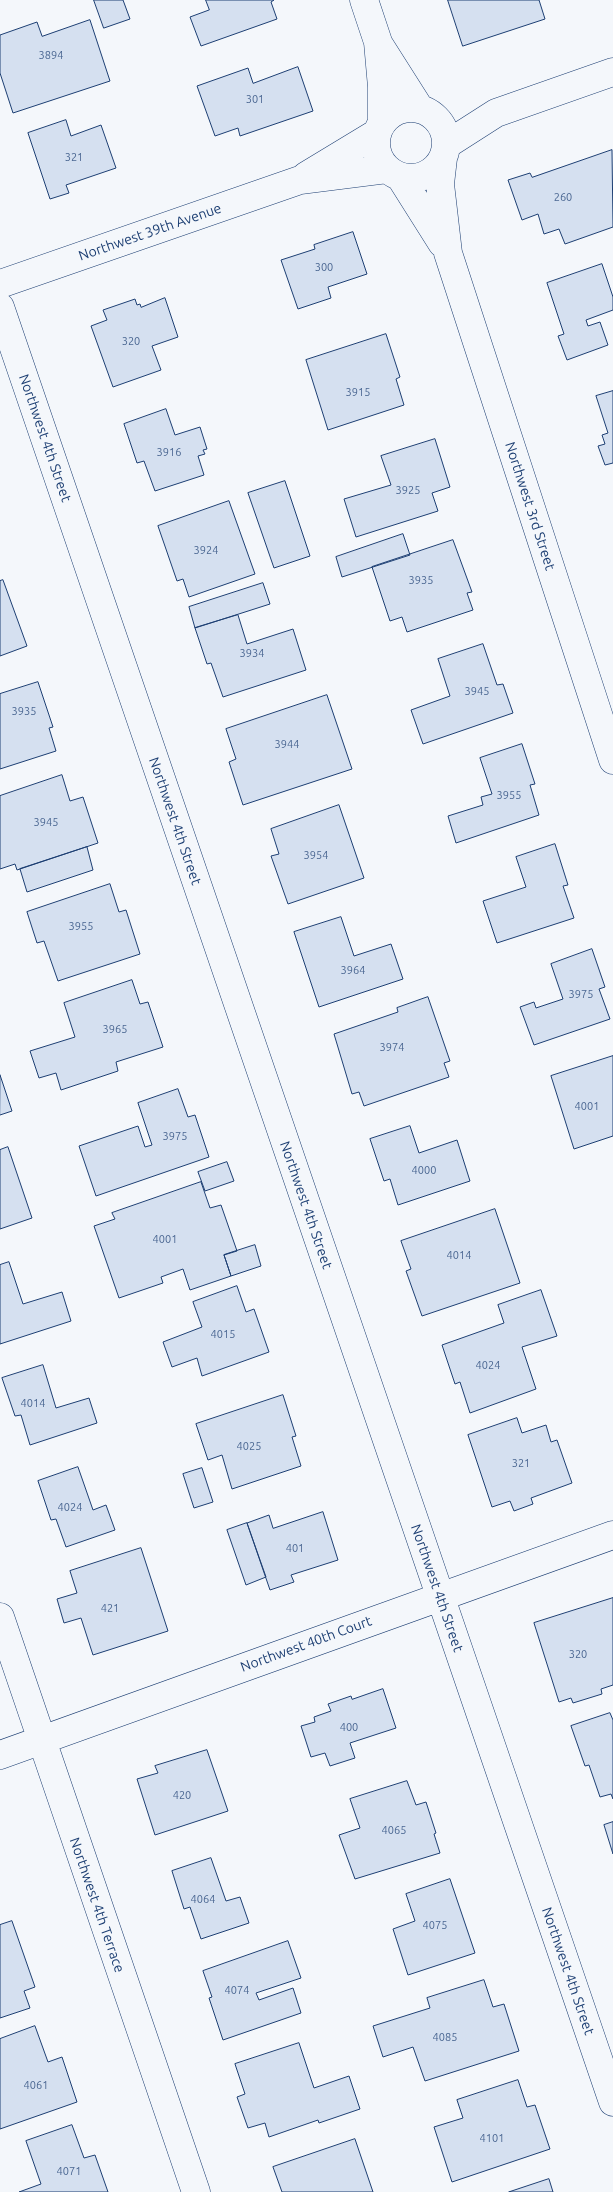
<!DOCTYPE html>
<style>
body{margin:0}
canvas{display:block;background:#f4f7fb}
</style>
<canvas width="613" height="2192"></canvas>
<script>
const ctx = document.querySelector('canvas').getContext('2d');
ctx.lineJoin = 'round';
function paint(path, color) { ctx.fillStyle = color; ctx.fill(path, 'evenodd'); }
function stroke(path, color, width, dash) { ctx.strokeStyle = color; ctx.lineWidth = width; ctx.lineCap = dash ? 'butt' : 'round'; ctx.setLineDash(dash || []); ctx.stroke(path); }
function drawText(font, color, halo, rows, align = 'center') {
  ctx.font = font + ' Ubuntu,sans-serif'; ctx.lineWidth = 4; ctx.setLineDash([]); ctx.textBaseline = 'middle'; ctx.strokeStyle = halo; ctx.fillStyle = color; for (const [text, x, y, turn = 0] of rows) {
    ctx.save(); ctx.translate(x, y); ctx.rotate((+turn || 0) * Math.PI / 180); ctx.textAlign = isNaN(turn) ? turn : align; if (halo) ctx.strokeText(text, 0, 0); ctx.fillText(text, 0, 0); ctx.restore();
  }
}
const building = new Path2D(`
 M94,0H123L130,19L104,28Z
 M206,0H274L271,2L277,19L201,46L190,17L209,10Z
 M448,0H539L545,19L463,46Z
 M90,20L110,81L13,113L0,73V35L37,22L42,36Z
 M298,67L313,111L240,136L238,128L215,136L197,86L248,68L253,83Z
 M66,120L71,136L101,125L116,168L66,185L69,193L50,199L28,133Z
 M612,150L613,227L565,244L559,229L544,234L538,214L522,220L508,180L530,173L532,177Z
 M353,232L367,274L328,287L331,298L298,309L281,260L315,249L314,245Z
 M602,264L613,297V310L586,320L588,326L600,322L608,345L567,360L558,336L564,334L547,283Z
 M165,298L178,337L152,346L161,370L113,387L91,326L107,320L103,310L135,299L137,305L140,304L141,307Z
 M386,334L400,377L396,379L404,405L328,430L306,360Z
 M613,391V463L605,465L598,446L605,444L602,435L608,433L596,396Z
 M166,409L175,435L200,427L207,449L203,450L205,454L198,456L204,475L155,491L144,461L137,463L124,424Z
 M435,439L450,487L432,493L438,511L356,537L344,499L391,485L381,456Z
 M285,481L310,556L274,568L248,493Z
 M229,501L255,574L189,597L183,579L177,581L158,526Z
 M403,534L410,555L342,577L336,557Z
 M453,540L472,592L467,593L473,610L407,632L402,617L390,621L372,567Z
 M3,580L27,646L0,656V581Z
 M263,583L270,604L195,628L189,607Z
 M238,615L247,644L293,629L306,670L223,697L211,663L207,664L195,628Z
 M483,644L497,685L503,684L513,713L423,744L411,710L450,696L438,659Z
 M38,682L53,727L49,728L56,751L0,769V694Z
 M327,695L352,769L243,805L229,762L236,759L226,729Z
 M522,744L535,784L530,785L539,815L456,843L448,816L483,805L481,797L492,794L480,758Z
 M62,775L70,801L83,797L98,843L17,870L15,864L0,869V796Z
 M339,805L364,878L288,904L271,856L279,854L271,829Z
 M555,844L568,885L563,886L574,918L497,943L483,901L526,887L516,857Z
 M87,847L93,870L27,892L20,869Z
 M110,884L119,912L126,910L140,954L58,981L44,941L37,943L27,912Z
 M341,917L354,956L391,944L403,979L319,1007L294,932Z
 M592,949L605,987L599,989L610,1019L534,1045L520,1007L534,1002L536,1008L563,999L551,964Z
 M132,980L140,1004L148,1002L163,1047L116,1062L118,1071L61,1090L56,1073L39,1078L30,1051L75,1037L64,1003Z
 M428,997L450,1061L444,1063L449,1077L364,1106L359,1092L352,1094L334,1034L398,1012L397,1008Z
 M613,1056V1136L574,1149L551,1076Z
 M0,1075L12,1111L0,1115Z
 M178,1089L188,1117L195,1115L209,1157L96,1196L79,1146L138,1126L145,1147L152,1145L138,1103Z
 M410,1126L419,1153L457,1140L470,1181L398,1205L390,1179L384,1181L370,1139Z
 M8,1147L32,1218L0,1229V1150Z
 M227,1162L234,1181L205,1191L198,1172Z
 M201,1182L210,1208L221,1205L237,1251L224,1255L231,1276L190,1290L183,1269L161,1277L163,1283L119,1298L94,1226L115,1219L112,1213Z
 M495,1209L520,1283L422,1316L406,1271L411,1269L401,1241Z
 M255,1245L261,1266L231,1276L224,1255Z
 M9,1262L23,1304L62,1292L71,1321L0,1344V1265Z
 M237,1286L246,1312L254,1309L269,1352L202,1376L197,1358L172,1367L163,1342L202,1327L193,1302Z
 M541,1290L557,1336L522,1347L536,1389L470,1413L460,1382L455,1384L442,1345L504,1323L498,1305Z
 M43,1365L56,1408L89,1398L97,1423L30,1445L21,1415L15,1416L2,1378Z
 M283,1395L296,1436L292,1437L301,1466L232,1489L222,1455L208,1460L196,1424Z
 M517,1418L522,1433L546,1425L551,1442L557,1440L572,1483L531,1498L533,1504L514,1511L510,1501L492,1507L468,1435Z
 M78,1467L93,1510L106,1505L115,1530L66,1547L56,1519L51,1520L38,1481Z
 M202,1468L213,1502L194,1508L183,1474Z
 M323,1512L338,1560L291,1575L294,1582L270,1590L247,1523L269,1515L273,1528Z
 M247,1523L266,1577L246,1585L227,1530Z
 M141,1548L168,1631L93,1655L81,1618L64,1623L57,1599L77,1593L70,1571Z
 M613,1598V1685L601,1689L602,1694L573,1703L571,1698L559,1702L534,1623Z
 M383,1689L396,1728L350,1743L355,1758L330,1766L325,1753L311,1757L301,1726L315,1722L314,1717L331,1711L328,1704L351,1696L352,1699Z
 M610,1713L613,1720V1799L611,1794L600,1797L589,1765L585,1766L571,1726Z
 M207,1750L228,1811L155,1835L137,1779L158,1773L155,1766Z
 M407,1781L416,1805L426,1802L436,1833L434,1834L440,1853L355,1879L339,1835L360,1828L350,1799Z
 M613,1822V1854L604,1825Z
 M211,1858L226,1901L240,1897L249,1923L201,1939L190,1907L184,1909L172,1871Z
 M450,1879L475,1953L408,1975L393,1929L415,1921L406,1894Z
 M12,1921L35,1987L24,1991L30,2008L0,2018V1925Z
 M288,1941L301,1978L256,1993L259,2000L293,1988L301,2013L223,2040L209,1998L212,1997L203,1971Z
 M484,1980L493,2007L504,2004L519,2051L425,2081L413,2047L383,2057L373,2026L430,2008L427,1998Z
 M35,2026L48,2062L62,2057L77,2102L0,2129V2039Z
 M299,2043L314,2088L349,2076L360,2109L319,2123L318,2120L269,2137L265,2123L248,2128L237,2097L245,2094L235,2064Z
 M518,2080L527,2107L535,2105L550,2149L452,2182L434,2127L463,2118L457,2100Z
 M72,2125L84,2158L95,2155L108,2192H19L41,2184L26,2141Z
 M355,2139L373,2192H282L273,2167Z
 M549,2179L553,2192H509Z`);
paint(building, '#d5e0f0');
stroke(building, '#1d3f73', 1);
const street = new Path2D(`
 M364,0L378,42L382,87V123
 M380,46L420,109
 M376 143a35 35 0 1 1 70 0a35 35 0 1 1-70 0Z
 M446,145L496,113L613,72
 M443,158L440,184L448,253L613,760
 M306,176L377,133
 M401,178L442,243
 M0,284L300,180L387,169
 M0,307L613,2102
 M0,1617L196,2192
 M0,1755L613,1535`);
stroke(street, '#1d3f73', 29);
stroke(street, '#f4f7fb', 28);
drawText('11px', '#4b6792', null, [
 ["3894",51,55],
 ["301",255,99],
 ["321",74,157],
 ["260",563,197],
 ["300",324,267],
 ["320",131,341],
 ["3915",358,392],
 ["3916",169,452],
 ["3925",408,490],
 ["3924",206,550],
 ["3935",421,580],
 ["3934",252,653],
 ["3945",477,691],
 ["3935",24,711],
 ["3944",287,744],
 ["3955",509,795],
 ["3945",46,822],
 ["3954",316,855],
 ["3955",81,926],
 ["3964",353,970],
 ["3975",581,994],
 ["3965",115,1029],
 ["3974",392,1047],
 ["4001",587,1106],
 ["3975",175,1136],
 ["4000",424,1170],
 ["4001",165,1239],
 ["4014",459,1255],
 ["4015",223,1334],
 ["4024",488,1365],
 ["4014",33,1403],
 ["4025",249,1446],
 ["321",521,1463],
 ["4024",70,1507],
 ["401",295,1548],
 ["421",110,1608],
 ["320",578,1654],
 ["400",349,1727],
 ["420",182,1795],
 ["4065",394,1830],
 ["4064",203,1899],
 ["4075",435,1925],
 ["4074",237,1990],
 ["4085",445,2037],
 ["4061",36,2085],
 ["4101",492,2138],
 ["4071",69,2171]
]);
drawText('14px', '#1d3f73', '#f4f7fb', [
 ["Northwest 39th Avenue",150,232,-19],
 ["Northwest 4th Street",45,438,71],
 ["Northwest 3rd Street",530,506,72],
 ["Northwest 4th Street",175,821,71],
 ["Northwest 4th Street",306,1205,71],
 ["Northwest 4th Street",437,1588,71],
 ["Northwest 40th Court",306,1644,-20],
 ["Northwest 4th Terrace",97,1905,71],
 ["Northwest 4th Street",568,1971,71]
]);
</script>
